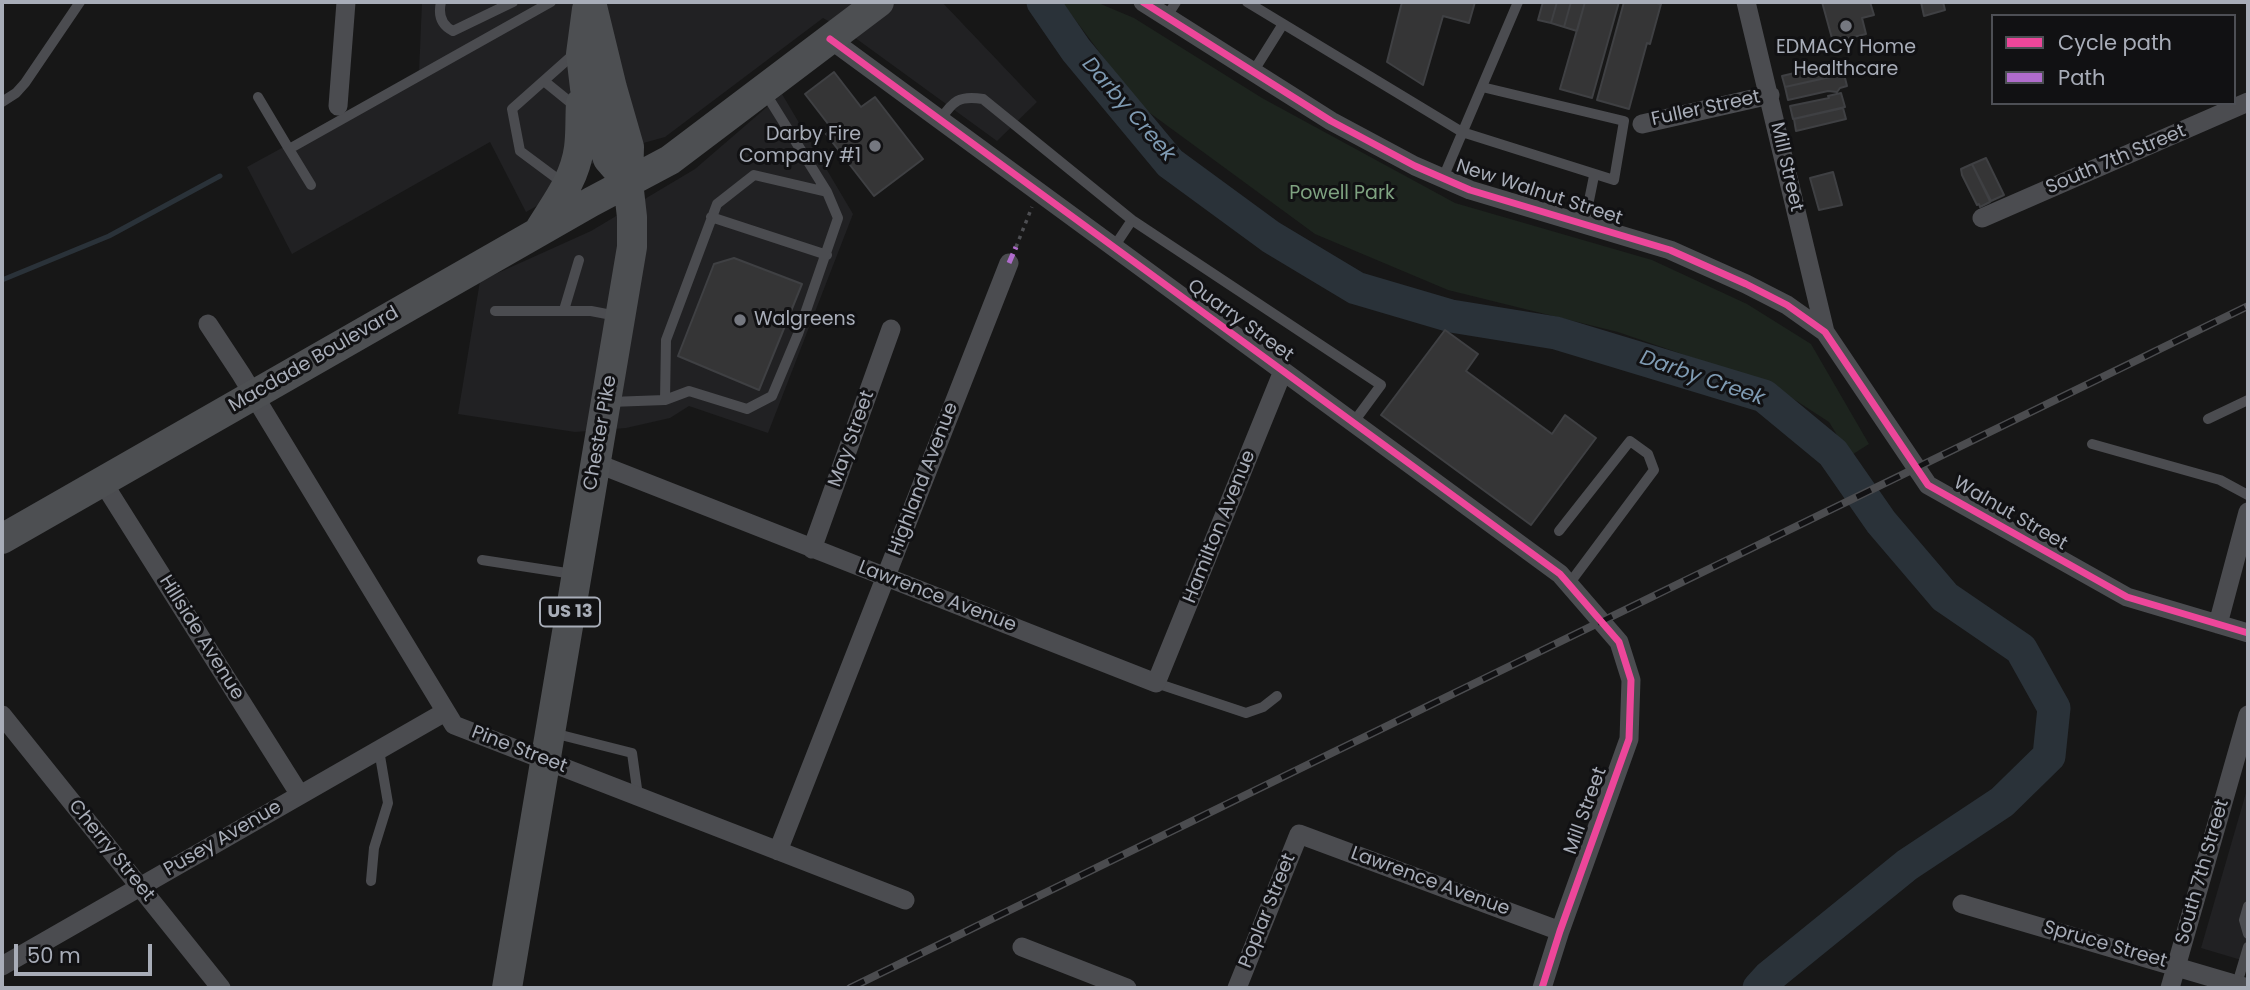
<!DOCTYPE html>
<style>
body{margin:0}
#map{position:relative;width:2250px;height:990px;overflow:hidden;background:#171717;font-family:Poppins,sans-serif}
canvas{display:block}
.frame{position:absolute;inset:0;border:4px solid #a8adb8;pointer-events:none}
.legend{position:absolute;left:1991px;top:14px;width:245px;height:91px;box-sizing:border-box;background:#111113;border:2px solid #4d4f55;margin:0;padding:9px 12px;list-style:none;font-size:21px;color:#a8adb8}
.legend li{display:flex;align-items:center;gap:14px;height:35px}
.legend b{width:35px;border:2px solid #4d4f55}
.scale{position:absolute;left:14px;top:944px;width:138px;height:32px;box-sizing:border-box;border:4px solid #a8adb8;border-top:0;padding-left:9px;font-size:21px;line-height:24px;white-space:nowrap;color:#a8adb8;-webkit-text-stroke:5px #111113;paint-order:stroke}
</style>
<div id="map">
<canvas width="2250" height="990"></canvas>
<div class="frame"></div>
<ul class="legend">
<li><b style="height:9px;background:#ed469a"></b>Cycle path</li>
<li><b style="height:9px;background:#b06ccc"></b>Path</li>
</ul>
<div class="scale">50 m</div>
</div>
<script>
const ctx = document.querySelector('canvas').getContext('2d');
ctx.lineJoin = 'round';
function paint(path, color) { ctx.fillStyle = color; ctx.fill(path, 'evenodd'); }
function stroke(path, color, width, dash) { ctx.strokeStyle = color; ctx.lineWidth = width; ctx.lineCap = dash ? 'butt' : 'round'; ctx.setLineDash(dash || []); ctx.stroke(path); }
function drawText(font, color, halo, rows, align = 'center') {
  ctx.font = font + ' Poppins,sans-serif'; ctx.lineWidth = 6; ctx.setLineDash([]); ctx.textBaseline = 'middle'; ctx.strokeStyle = halo; ctx.fillStyle = color; for (const [text, x, y, turn = 0] of rows) {
    ctx.save(); ctx.translate(x, y); ctx.rotate((+turn || 0) * Math.PI / 180); ctx.textAlign = isNaN(turn) ? turn : align; if (halo) ctx.strokeText(text, 0, 0); ctx.fillText(text, 0, 0); ctx.restore();
  }
}
paint(new Path2D(`
 M422,2H942L1037,102L997,141L843,29L823,18L665,137L629,147L608,159L574,169L542,203L526,212L490,142L292,254L247,167L419,73Z
 M782,94L853,214L768,433L689,406L670,418L626,428L575,432L458,414L480,281L591,231L695,169Z
 M2248,786V962L2201,948Z`), '#212123');
paint(new Path2D(`
 M1062,2H1096L1134,18L1262,98L1455,203L1652,260L1747,304L1811,344L1869,444L1850,456L1829,422L1772,385L1618,332L1448,290L1315,234L1139,105Z`), '#1d241e');
stroke(new Path2D(`
 M2,280L109,236L220,176`), '#2a3239', 5);
stroke(new Path2D(`
 M1043,2L1076,50L1170,163L1271,237L1356,288L1451,316L1556,333L1764,396L1833,453L1881,522L1945,597L2021,649L2054,708L2049,756L2002,802L1907,865L1769,977L1759,988`), '#2a3239', 33);
const building = new Path2D(`
 M1402,2H1475L1469,23L1443,16L1423,85L1387,62Z
 M1543,2H1557L1551,23L1538,20Z
 M1557,2H1571L1564,27L1551,23Z
 M1571,2H1585L1577,31L1564,27Z
 M1585,2H1619L1592,98L1560,89Z
 M1624,2H1652L1661,4L1650,44L1647,43L1629,109L1597,100Z
 M1822,2H1870L1874,15L1862,18L1866,34L1833,42Z
 M1921,2H1943L1945,10L1924,16Z
 M1832,64L1834,76L1785,87L1782,76Z
 M834,72L861,107L875,97L923,159L874,196L826,134L832,129L805,94Z
 M1844,74L1847,86L1840,88L1837,92L1828,91L1788,100L1785,87Z
 M1841,93L1845,107L1793,119L1790,106L1829,98L1828,96Z
 M1843,108L1846,119L1796,131L1794,119Z
 M1986,158L2004,195L1991,201L1972,164Z
 M1972,164L1989,199L1990,202L1980,207L1979,204L1977,205L1962,175L1961,169Z
 M1833,172L1842,205L1819,210L1810,178Z
 M734,258L802,284L759,390L678,356L714,264Z
 M1445,330L1478,354L1466,371L1552,434L1565,415L1596,438L1531,525L1381,415Z`);
paint(building, '#353536');
stroke(building, '#3f4043', 2);
stroke(new Path2D(`
 M1016,247L1032,207`), '#4d4e52', 3.5, [3.5, 5]);
stroke(new Path2D(`
 M441,2C438,15 441,25 453,31L513,2
 M1247,2L1462,132L1614,180L1624,121L1482,87
 M1167,16L1176,2
 M1253,72L1283,24
 M544,81L576,107
 M258,97L289,149
 M2,102L16,93L25,83L80,2
 M940,120C953,101 959,95 983,99L1132,220L1381,385L1353,423
 M1443,178L1518,2
 M563,183L520,151L512,109L575,53
 M311,185L289,149L551,2
 M711,217L827,255
 M1584,225L1594,176
 M1114,247L1132,220
 M564,310L579,260
 M495,311H591L617,316
 M665,400L689,391L747,409L772,396L798,334L838,218L827,192
 M610,402L665,400L666,340L717,204L754,175L827,192L766,94
 M2208,419L2248,400
 M2092,444L2220,480L2248,495
 M1559,531L1630,441L1648,454L1654,470L1569,584
 M482,560L573,574
 M1156,683L1246,713L1263,707L1277,696
 M553,733L632,753L638,796
 M371,881L374,848L388,803L379,750
 M2248,906L2244,920L2248,934
 M2237,984L2248,947`), '#4b4c50', 10);
stroke(new Path2D(`
 M1143,2L1331,121L1415,166L1470,190L1670,250L1746,284L1787,305L1825,332L1928,485L2127,597L2248,633
 M1746,2L1825,332
 M830,39L1560,574L1619,642L1631,680L1629,739L1560,931L1542,988
 M338,106L346,2
 M1642,124L1770,95
 M1982,218L2248,102
 M208,324L241,374L454,725L905,900
 M596,463L1156,683L1283,371
 M102,481L300,795
 M812,549L891,329
 M2218,624L2248,512
 M2,715L221,988
 M778,851L1009,263
 M1962,904L2248,988
 M1022,947L1127,988
 M2,966L445,712
 M1237,988L1299,834L1560,931
 M2170,988L2248,715`), '#4b4c50', 19);
stroke(new Path2D(`
 M587,9L581,54L585,88L608,159L628,182
 M540,229C556,203 575,179 579,148C581,133 580,118 581,103
 M2,539L591,202L670,160L879,2
 M507,988L632,247V217L628,182L629,147L612,88L591,2`), '#4d4f52', 30);
const rail = new Path2D(`
 M850,988L2248,306`);
stroke(rail, '#4b4c4f', 8);
stroke(rail, '#111113', 5, [16]);
stroke(new Path2D(`
 M1009,263L1016,247`), '#b06ccc', 5, [10, 5]);
stroke(new Path2D(`
 M1143,2L1331,121L1415,166L1470,190L1670,250L1746,284L1787,305L1825,332L1928,485L2127,597L2248,633
 M830,39L1560,574L1619,642L1631,680L1629,739L1560,931L1542,988`), '#ed469a', 7);
for (const [x, y, r, color] of [
 [1846,26,7,"#757880"],
 [875,146,7,"#757880"],
 [740,320,7,"#757880"]
]) { const dot = new Path2D(); dot.arc(x, y, r, 0, 2 * Math.PI); ctx.fillStyle = color; ctx.fill(dot); stroke(dot, '#111113', 2.5); }
for (const [x, y, w] of [
 [570,612,60]
]) { const box = new Path2D(); box.roundRect(x - w / 2, y - 14.5, w, 29, 5); ctx.fillStyle = '#111113'; ctx.fill(box); stroke(box, '#a8adb8', 2); }
drawText('bold 18px', '#a8adb8', null, [
 ["US 13",570,612]
]);
drawText('19px', '#a8adb8', '#111113', [
 ["EDMACY Home",1846,48],
 ["Healthcare",1846,70],
 ["Darby Fire",861,135,"right"],
 ["Company #1",861,157,"right"],
 ["Walgreens",754,320,"left"]
]);
drawText('19px', '#a8adb8', '#111113', [
 ["Fuller Street",1706,109,-12],
 ["South 7th Street",2116,160,-23],
 ["Mill Street",1786,167,77],
 ["New Walnut Street",1539,193,18],
 ["Quarry Street",1240,321,36],
 ["Macdade Boulevard",314,360,-30],
 ["Chester Pike",601,433,-80],
 ["May Street",852,439,-70],
 ["Highland Avenue",924,479,-69],
 ["Walnut Street",2010,514,30],
 ["Hamilton Avenue",1220,527,-68],
 ["Lawrence Avenue",937,597,21],
 ["Hillside Avenue",201,638,58],
 ["Pine Street",519,750,21],
 ["Mill Street",1586,811,-70],
 ["Pusey Avenue",223,839,-30],
 ["Cherry Street",111,851,51],
 ["South 7th Street",2203,872,-74],
 ["Lawrence Avenue",1430,882,20],
 ["Poplar Street",1268,911,-68],
 ["Spruce Street",2105,945,16]
]);
drawText('19px', '#7fa381', '#111113', [
 ["Powell Park",1342,194]
]);
drawText('italic 21px', '#7f9bb3', '#111113', [
 ["Darby Creek",1128,110,49],
 ["Darby Creek",1702,379,19]
]);
</script>
